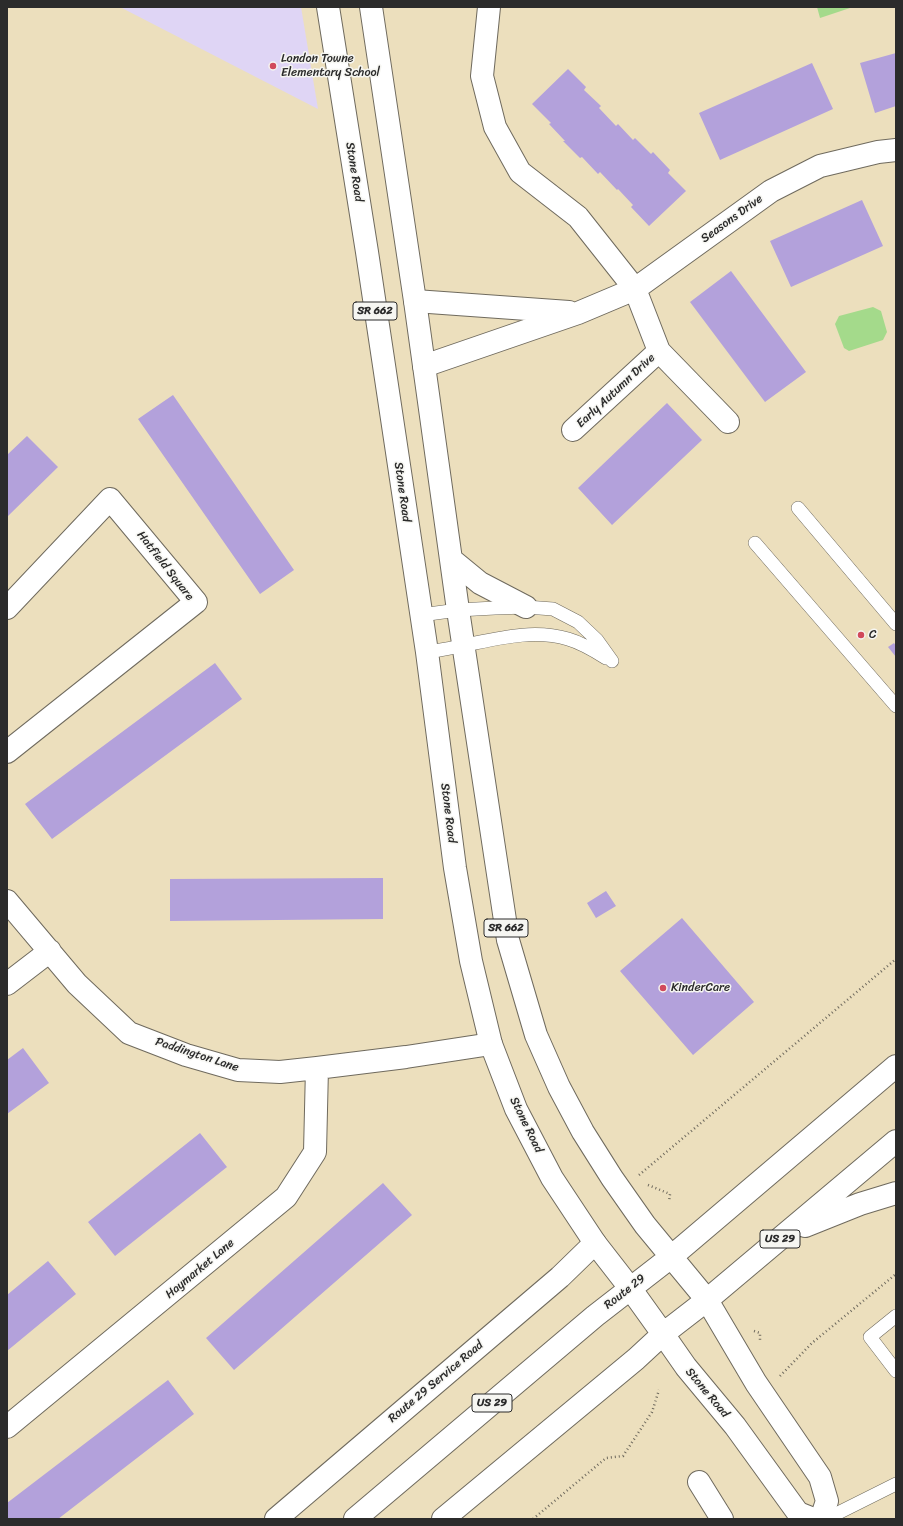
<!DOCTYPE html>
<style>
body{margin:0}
#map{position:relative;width:903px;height:1526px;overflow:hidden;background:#ecdfbd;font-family:Sriracha,sans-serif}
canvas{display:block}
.frame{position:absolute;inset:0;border:8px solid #2b2b2b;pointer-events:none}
</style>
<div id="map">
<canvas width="903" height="1526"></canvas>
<div class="frame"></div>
</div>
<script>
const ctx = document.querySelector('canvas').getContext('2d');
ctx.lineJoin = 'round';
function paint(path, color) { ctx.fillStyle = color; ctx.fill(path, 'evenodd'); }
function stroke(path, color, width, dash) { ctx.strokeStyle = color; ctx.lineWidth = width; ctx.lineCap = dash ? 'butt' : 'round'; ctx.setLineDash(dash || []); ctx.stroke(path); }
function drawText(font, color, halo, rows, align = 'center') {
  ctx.font = font + ' Sriracha,sans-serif'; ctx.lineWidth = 3; ctx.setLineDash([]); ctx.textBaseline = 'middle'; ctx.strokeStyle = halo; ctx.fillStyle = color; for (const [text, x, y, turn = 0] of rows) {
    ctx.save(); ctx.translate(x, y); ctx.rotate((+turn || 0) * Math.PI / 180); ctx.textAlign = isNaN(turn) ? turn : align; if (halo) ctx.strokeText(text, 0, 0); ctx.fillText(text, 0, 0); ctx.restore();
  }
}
paint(new Path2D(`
 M120,7H301L318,109Z`), '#dfd5f5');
paint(new Path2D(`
 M817,7H853L820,18Z
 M873,307L881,311L887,332L883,340L849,351L844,348L835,324L839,316Z`), '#a4da8b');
paint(new Path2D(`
 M896,53V106L875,113L860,63Z
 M812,63L833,109L720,160L699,113Z
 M568,69L586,87L584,90L601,106L599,108L616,126L618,124L633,140L635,138L651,154L653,152L670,170L668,173L686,191L649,226L631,207L633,205L618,189L617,190L600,172L598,174L582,157L580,158L563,141H565L549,124L551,123L532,104Z
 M862,200L883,246L791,287L770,241Z
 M731,271L806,372L765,402L690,302Z
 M173,395L294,570L260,594L138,419Z
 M667,403L702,440L612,525L578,488Z
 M27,436L58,467L7,517V455Z
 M894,643L896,646V657L888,647Z
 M215,663L242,699L52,839L25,804Z
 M383,878V919L170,921V879Z
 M606,891L616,906L596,918L587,903Z
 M682,918L754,1002L693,1055L620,971Z
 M23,1048L49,1083L7,1114V1060Z
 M200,1133L227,1167L115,1256L88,1222Z
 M383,1183L412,1215L234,1370L206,1338Z
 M48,1261L76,1294L7,1351V1295Z
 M168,1380L194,1414L58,1519H7V1503Z`), '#b3a1db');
const service = new Path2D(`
 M798,508L896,624
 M755,543L896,706
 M421,615L458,610L495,608L526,607L553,609L578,622L597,640L612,661
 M427,652C440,650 453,648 466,645C500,638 534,629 568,639C582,643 595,651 606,658
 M896,1316L870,1337L896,1371
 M826,1519L896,1484`);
const minor = new Path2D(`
 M489,7L482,76L495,127L520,172L578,217L635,289L659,351L573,430
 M415,301L569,312
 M659,351L728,422
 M424,366L578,313L635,289L771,191L820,166L878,152L896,150
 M7,608L110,499L196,602L7,752
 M7,901L77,984L129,1033L186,1055L238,1070L280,1072L317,1068L406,1057L491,1044
 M7,984L50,951
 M707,1300L756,1383L820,1477L827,1501L821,1519
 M663,1334L686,1367L735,1426L798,1513L813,1519
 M7,1427L286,1197L315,1152L317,1068
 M699,1482L722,1519
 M276,1519L560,1277L595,1243`);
const primary = new Path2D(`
 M328,7L367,252L427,652L455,868L471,961L491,1044L516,1109L552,1178L595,1243L630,1288L663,1334
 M371,7L415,301L458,610L508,940L536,1035L559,1087L583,1132L612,1178L645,1225L707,1300
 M452,560L480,583L526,607
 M805,1226L860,1204L896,1193
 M355,1519L595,1316L671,1257L896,1066
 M443,1519L636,1359L663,1334L707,1300L896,1141`);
stroke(service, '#6f6a5e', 14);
stroke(minor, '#6f6a5e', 24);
stroke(primary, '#6f6a5e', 24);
stroke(new Path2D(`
 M639,1175L896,959
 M648,1185L670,1194L669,1202
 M754,1331L760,1333V1340
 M780,1376L812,1343L896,1274
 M533,1519L606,1458L623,1456L652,1412L659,1390`), '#6f6a5e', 2.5, [1, 3]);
stroke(service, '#fff', 13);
stroke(minor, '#fff', 22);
stroke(primary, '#fff', 22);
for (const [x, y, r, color] of [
 [273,66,4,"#d1495b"],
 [861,635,4,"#d1495b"],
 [663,988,4,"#d1495b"]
]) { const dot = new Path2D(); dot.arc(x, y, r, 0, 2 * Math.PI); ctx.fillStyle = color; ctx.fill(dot); stroke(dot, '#f6f6f2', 1.5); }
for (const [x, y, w] of [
 [375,311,44],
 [506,928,44],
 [780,1239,40],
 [492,1403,40]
]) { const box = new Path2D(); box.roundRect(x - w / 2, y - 9, w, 18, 3); ctx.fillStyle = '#f6f6f2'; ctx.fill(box); stroke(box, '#2b2b2b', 1); }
drawText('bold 11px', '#2b2b2b', null, [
 ["SR 662",375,311],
 ["SR 662",506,928],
 ["US 29",780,1239],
 ["US 29",492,1403]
]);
drawText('12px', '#2b2b2b', '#f6f6f2', [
 ["London Towne",281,59],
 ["Elementary School",281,73],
 ["C",869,635],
 ["KinderCare",671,988]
], 'left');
drawText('12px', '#2b2b2b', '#f6f6f2', [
 ["Stone Road",354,172,81],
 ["Seasons Drive",732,219,-36],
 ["Early Autumn Drive",616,391,-43],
 ["Stone Road",402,492,82],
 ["Hatfield Square",165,566,52],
 ["Stone Road",448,813,83],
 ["Paddington Lane",197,1055,18],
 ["Stone Road",526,1125,64],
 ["Haymarket Lane",200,1269,-40],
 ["Route 29",625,1292,-38],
 ["Route 29 Service Road",436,1382,-40],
 ["Stone Road",707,1393,50]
]);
</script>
